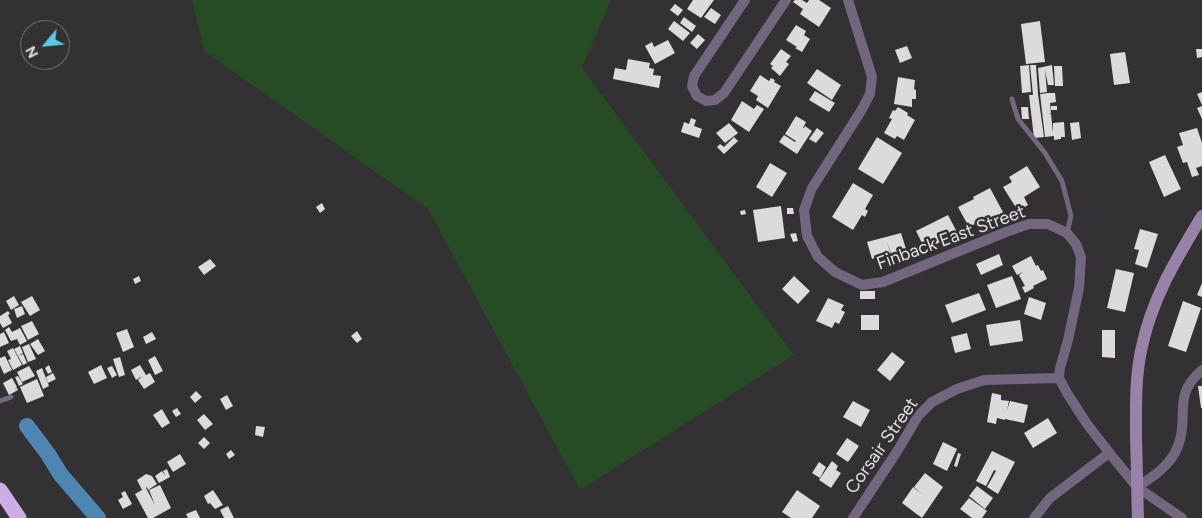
<!DOCTYPE html>
<style>
body{margin:0}
#map{position:relative;width:1202px;height:518px;overflow:hidden;background:#333133;font-family:Figtree,sans-serif}
canvas{display:block}
.north{position:absolute;left:20px;top:20px;width:50px;height:50px;box-sizing:border-box;background:#333133;border:1px solid #797779;border-radius:50%;rotate:242deg;font-size:14px;font-weight:700;line-height:20px;text-align:center;color:#e2e0e2}
.north::after{content:'';display:block;margin:auto;width:18px;height:22px;background:#5dc7e8;clip-path:polygon(50% 0,100% 100%,50% 72%,0 100%)}
</style>
<div id="map">
<canvas width="1202" height="518"></canvas>
<div class="north">N</div>
</div>
<script>
const ctx = document.querySelector('canvas').getContext('2d');
ctx.lineJoin = 'round';
function paint(path, color) { ctx.fillStyle = color; ctx.fill(path, 'evenodd'); }
function stroke(path, color, width, dash) { ctx.strokeStyle = color; ctx.lineWidth = width; ctx.lineCap = dash ? 'butt' : 'round'; ctx.setLineDash(dash || []); ctx.stroke(path); }
function drawText(font, color, halo, rows, align = 'center') {
  ctx.font = font + ' Figtree,sans-serif'; ctx.lineWidth = 5; ctx.setLineDash([]); ctx.textBaseline = 'middle'; ctx.strokeStyle = halo; ctx.fillStyle = color; for (const [text, x, y, turn = 0] of rows) {
    ctx.save(); ctx.translate(x, y); ctx.rotate((+turn || 0) * Math.PI / 180); ctx.textAlign = isNaN(turn) ? turn : align; if (halo) ctx.strokeText(text, 0, 0); ctx.fillText(text, 0, 0); ctx.restore();
  }
}
paint(new Path2D(`
 M192,0H611L582,68L794,355L580,490L428,209L204,51Z`), '#264b25');
stroke(new Path2D(`
 M27,426L48,454L61,475L98,518`), '#4e86b1', 16);
paint(new Path2D(`
 M693,0H714L701,18L687,9Z
 M795,0H802L807,3L809,0H819L831,8L819,27L800,14L803,9L793,2Z
 M675,4L683,10L678,16L670,10Z
 M711,8L721,15L715,24L704,17Z
 M684,17L696,26L692,32L680,23Z
 M674,21L690,33L683,41L668,29Z
 M1040,21L1045,62L1026,64L1021,24Z
 M796,25L806,31L804,35L810,39L802,52L795,48L797,47L786,40Z
 M698,34L705,40L697,49L690,43Z
 M668,40L675,53L655,64L645,46L652,42L654,47Z
 M907,46L912,58L900,63L895,50Z
 M781,49L791,56L786,62L789,64L780,76L771,68L773,66L770,64Z
 M1196,49H1202V57L1197,58Z
 M1125,52L1130,83L1114,85L1110,54Z
 M628,59L650,63L649,68L654,69L653,75L661,76L659,88L613,79L615,68L626,70Z
 M1029,65L1031,92L1022,93L1020,66Z
 M1030,65H1036L1038,94L1044,137L1034,138L1029,95H1033Z
 M1052,65L1054,85H1048L1045,70L1047,92L1040,93L1038,68Z
 M1054,66H1062L1063,86H1055Z
 M817,69L841,85L832,100L807,83Z
 M760,75L769,81L771,78L775,80L774,82L781,86L768,108L756,100L758,96L750,91Z
 M898,77L915,80L914,89L916,90V99H912V107L894,104Z
 M815,91L835,103L829,112L809,100Z
 M1202,92V105L1197,94Z
 M1048,93H1055L1056,102L1050,103L1051,113L1049,114H1051L1053,133V123L1064,122L1065,137H1061V139L1054,140V136L1045,137L1040,94Z
 M742,101L754,109L757,105L764,109L749,132L731,120Z
 M1051,106H1057V110H1051Z
 M1202,106V119L1197,108Z
 M898,107L908,113L907,115L915,120L904,140L897,136L895,139L884,133L892,119L889,118L893,110L895,111Z
 M1021,107H1028L1029,119H1022Z
 M796,116L806,122L803,128H804L805,126L812,131L797,154L779,142L784,135L795,142L796,141L785,134Z
 M691,118L696,120L694,126L702,129L699,138L681,132L684,122L689,124Z
 M1079,122L1081,138L1072,140L1070,123Z
 M729,123L738,133L725,143L716,133Z
 M817,128L824,133L816,143L809,139Z
 M1197,128L1202,143V166L1196,168L1199,175L1192,177L1187,162L1183,163L1177,147L1183,145L1179,133Z
 M734,137L738,141L724,154L717,147L720,144L724,147Z
 M877,137L902,153L883,184L858,169Z
 M1165,155L1181,189L1164,197L1149,162Z
 M770,163L787,173L772,197L756,187Z
 M1027,166L1040,187L1024,197L1028,205L1018,211L1003,187L1012,182L1009,177Z
 M853,183L873,195L865,209L868,211L865,217L862,215L853,230L832,217Z
 M990,188L1004,214L977,227L975,224L969,227L958,207L974,199L973,197Z
 M322,203L325,209L320,213L316,207Z
 M781,206L785,238L758,242L753,210Z
 M787,208H793L794,214H787Z
 M745,210L746,214L741,215L740,211Z
 M948,215L958,234L925,249L916,231Z
 M1140,229L1158,234L1147,268L1135,264L1139,250L1134,249Z
 M796,233L798,241L793,242L790,234Z
 M901,233L906,249L900,251L901,254L892,257L887,242L891,256L881,259L880,256L872,259L867,242Z
 M999,254L1003,265L981,275L976,264Z
 M1031,256L1036,266L1038,265L1041,271L1043,270L1047,279L1033,286L1034,288L1025,293L1022,287L1025,286L1019,275L1023,272L1017,275L1012,266Z
 M210,259L216,266L204,275L198,267Z
 M1116,269L1134,273L1125,312L1107,308Z
 M139,276L141,281L135,284L133,279Z
 M794,276L810,291L798,304L782,289Z
 M1012,276L1021,299L996,308L987,285Z
 M1202,283V297L1197,295Z
 M860,291H875V299H860Z
 M979,293L986,310L952,323L945,305Z
 M14,296L19,305L11,310L6,301Z
 M32,296L40,310L30,316L21,302Z
 M1029,297L1046,303L1041,320L1024,314Z
 M828,298L844,305L841,310L845,312L839,324L835,322L832,328L816,321Z
 M1183,301L1201,308L1186,352L1168,346Z
 M22,306L25,314L17,318L14,309Z
 M8,311L10,314L8,315L12,323L3,328L0,323V316Z
 M861,315H879V330H861Z
 M1020,320L1023,341L990,346L986,325Z
 M32,321L39,334L28,340L21,326Z
 M9,327L12,332L20,328L27,341L20,345L17,339L11,341L5,330Z
 M127,329L134,347L123,352L116,333Z
 M1102,330H1115V358L1102,357Z
 M357,331L362,339L357,343L351,336Z
 M4,332L9,343L0,347V334Z
 M152,332L156,339L146,344L143,337Z
 M967,333L971,349L955,353L951,337Z
 M38,339L45,351L38,355L30,344Z
 M29,344L36,359L28,362L22,347Z
 M20,346L23,353L18,356L14,349Z
 M13,348L22,365L13,370L8,360L11,359L7,351Z
 M892,352L905,362L890,381L877,370Z
 M23,354L27,363L23,365L18,356Z
 M5,356L12,370L4,374L0,365V358Z
 M155,356L163,371L155,375L148,360Z
 M120,357L125,375L119,377L113,359Z
 M49,365L52,372L48,374L45,368Z
 M101,365L107,378L94,384L88,372Z
 M140,365L146,375L150,373L155,382L144,389L138,380L142,376L136,380L131,370Z
 M29,366L35,376L22,382L17,372Z
 M112,366L117,375L112,378L107,368Z
 M42,368L49,386L43,389L36,371Z
 M53,373L56,379L48,383L46,377Z
 M18,376L23,384L19,386L15,377Z
 M12,378L17,387L15,389L17,388L18,390L9,395L3,383Z
 M37,379L44,396L27,403L20,387Z
 M1198,386H1202V408H1201Z
 M196,391L202,397L195,403L190,397Z
 M992,393L1001,395V400L1009,401L1007,410L1010,401L1028,405L1024,423L1005,419V420L997,418L996,424L987,422Z
 M227,395L233,406L226,410L220,399Z
 M853,401L870,410L861,427L843,417Z
 M177,408L181,414L176,417L172,411Z
 M162,409L170,423L162,428L153,415Z
 M204,414L213,424L205,430L197,420Z
 M1048,418L1057,433L1033,448L1024,433Z
 M256,426L265,427L263,437L255,435Z
 M204,437L210,443L204,449L198,443Z
 M847,438L859,446L848,462L836,454Z
 M943,442L957,449L947,471L933,464Z
 M231,450L235,455L229,459L226,454Z
 M992,451L1015,462L998,494L987,487L996,471L994,470L986,486L976,481Z
 M958,453L961,454L957,467L954,466Z
 M180,454L186,464L173,472L167,462Z
 M832,461L838,466L836,470L841,473L831,488L819,480Z
 M819,462L826,467L820,478L812,473Z
 M167,469L170,477L159,483L155,476L162,471L166,477L163,471Z
 M925,473L943,487L922,518L902,503L913,487L922,494L914,487Z
 M146,474L152,476L157,484L148,490L147,487L146,488L155,505L149,490L160,485L171,508L153,518H148L135,494L142,490L137,480Z
 M977,486L993,498L985,509L969,496Z
 M213,490L223,505L215,509L210,503L208,504L204,496Z
 M797,490L820,506L812,518H791L782,512Z
 M125,491L132,504L123,509L118,500L123,497L121,493Z
 M969,498L987,511L982,518H972L960,509Z
 M228,506L234,518H224L220,510Z
 M196,510L200,518H188L186,514Z`), '#dddadd');
stroke(new Path2D(`
 M1012,99L1018,119L1045,153L1062,181L1071,216L1067,233
 M0,401L11,397`), '#73667e', 5);
stroke(new Path2D(`
 M745,0L694,76L692,86L697,96L706,101L715,100L724,93L786,0
 M848,0L872,77L870,94L861,111L812,188L804,210L807,236L818,257L835,272L862,285L883,282L1006,232L1029,224H1048L1067,233L1076,244L1081,257L1079,288L1068,340L1060,368L1059,378L1067,393L1087,424L1115,460L1137,487L1182,518
 M1137,487C1153,477 1171,465 1178,446C1190,415 1171,397 1202,370
 M853,518L898,450L918,416L932,402L957,389L984,380L1059,378
 M1034,518L1050,498L1109,453`), '#73667e', 10);
stroke(new Path2D(`
 M1138,518C1137,491 1137,465 1136,438C1136,409 1135,379 1141,351C1151,300 1176,259 1202,216`), '#9882a8', 12);
stroke(new Path2D(`
 M0,490L19,518`), '#ceace7', 15);
drawText('18px', '#e2e0e2', '#333133', [
 ["Finback East Street",951,238,-20],
 ["Corsair Street",882,446,-55]
]);
</script>
